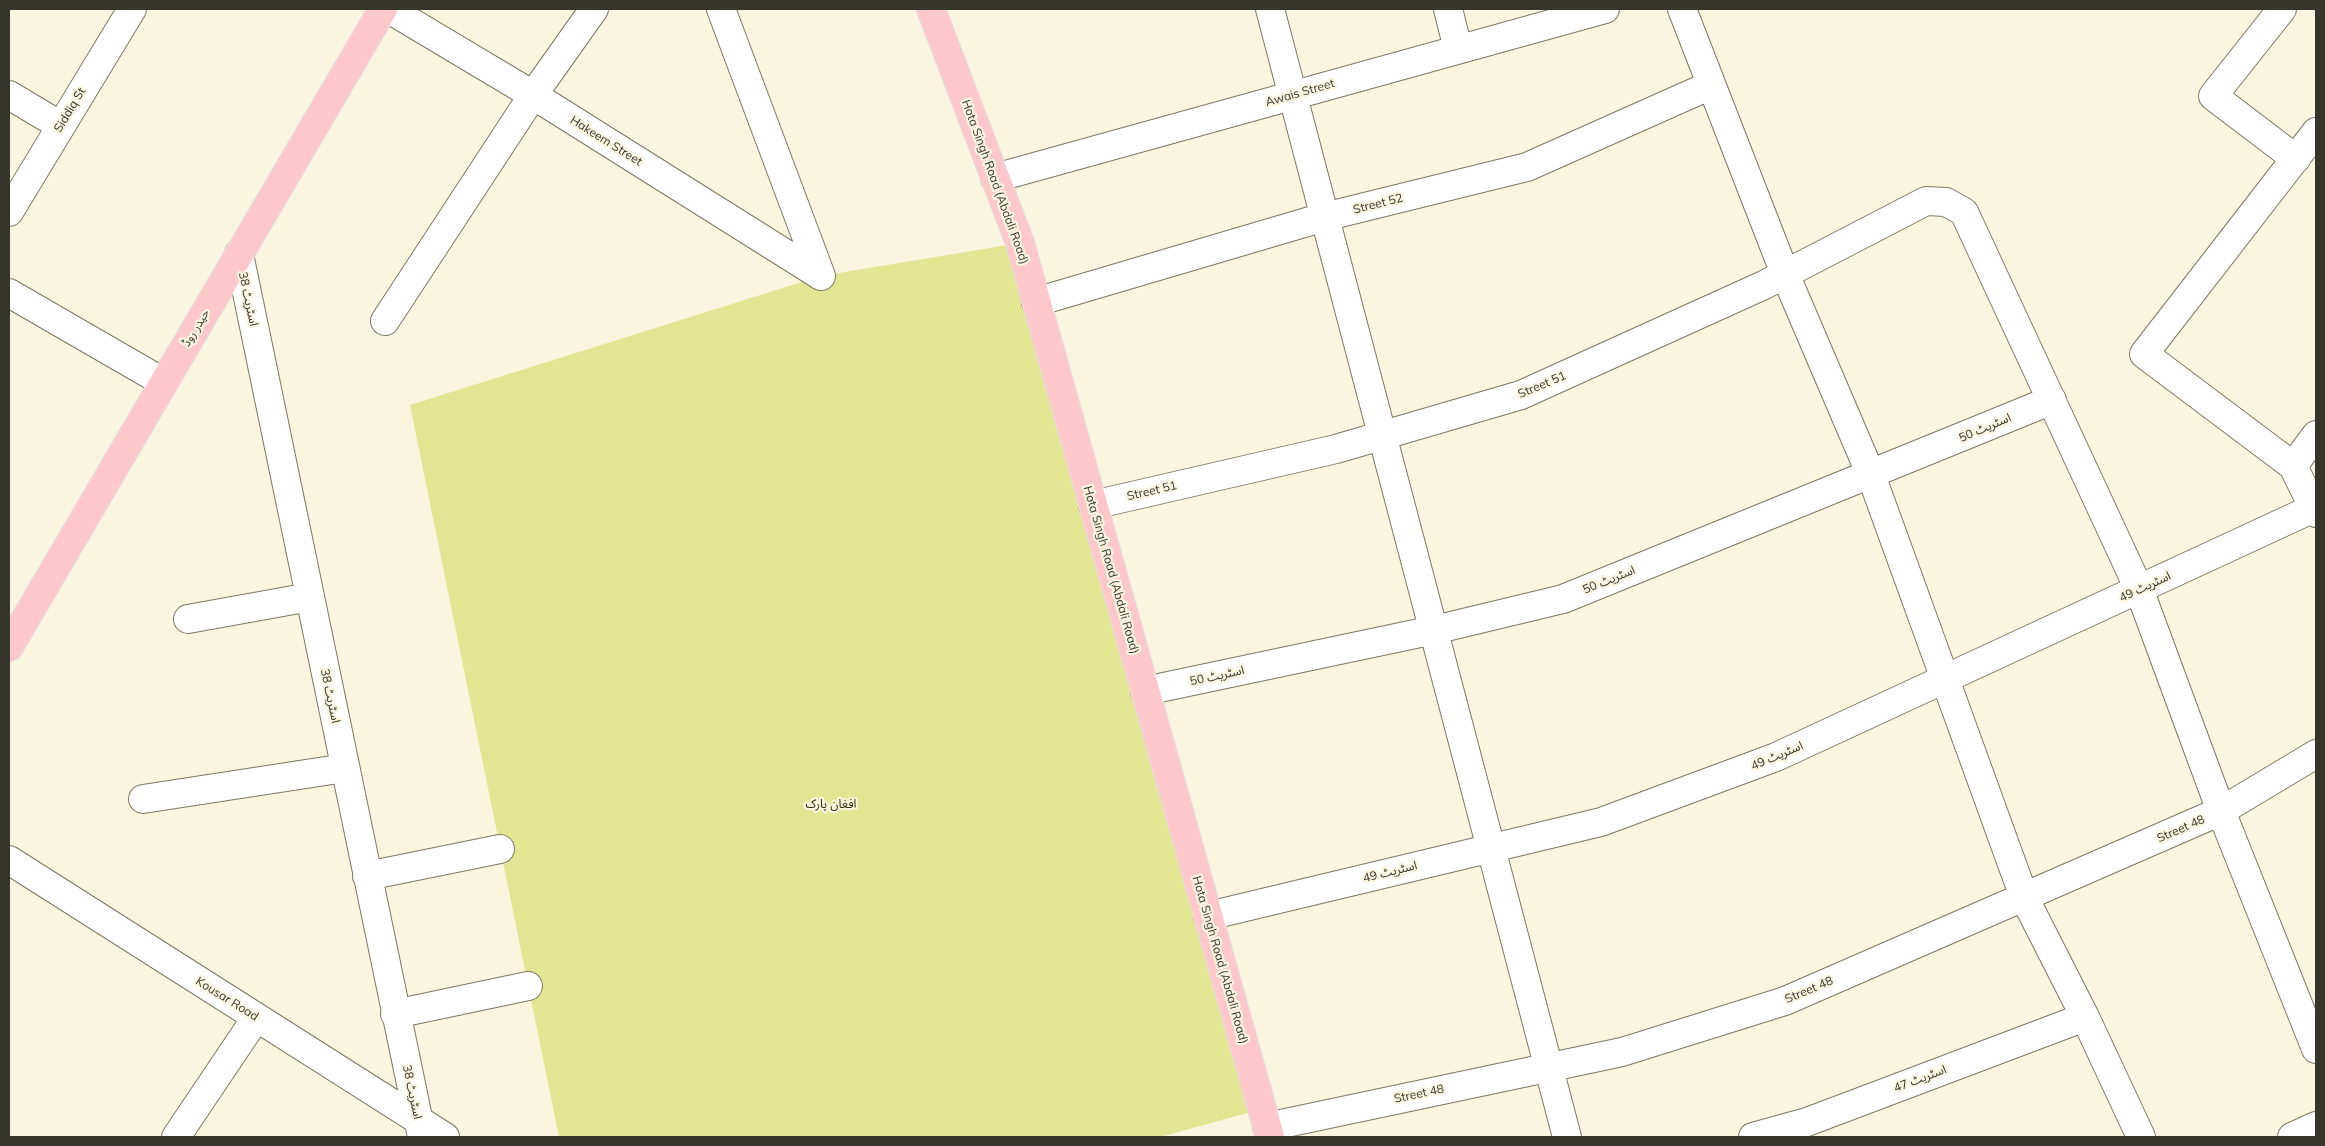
<!DOCTYPE html>
<meta charset="utf-8">
<style>
body{margin:0}
#map{position:relative;width:2325px;height:1146px;overflow:hidden;background:#f9f5df;font-family:Mulish,sans-serif}
canvas{display:block}
.frame{position:absolute;inset:0;border:10px solid #36352c;pointer-events:none}
</style>
<div id="map">
<canvas width="2325" height="1146"></canvas>
<div class="frame"></div>
</div>
<script>
const ctx = document.querySelector('canvas').getContext('2d');
ctx.lineJoin = 'round';
function paint(path, color) { ctx.fillStyle = color; ctx.fill(path, 'evenodd'); }
function stroke(path, color, width, dash) { ctx.strokeStyle = color; ctx.lineWidth = width; ctx.lineCap = dash ? 'butt' : 'round'; ctx.setLineDash(dash || []); ctx.stroke(path); }
function drawText(font, color, halo, rows, align = 'center') {
  ctx.font = font + ' Mulish,"Noto Sans Arabic",sans-serif'; ctx.lineWidth = 4.5; ctx.setLineDash([]); ctx.textBaseline = 'middle'; ctx.strokeStyle = halo; ctx.fillStyle = color; for (const [text, x, y, turn = 0] of rows) {
    ctx.save(); ctx.translate(x, y); ctx.rotate((+turn || 0) * Math.PI / 180); ctx.textAlign = isNaN(turn) ? turn : align; if (halo) ctx.strokeText(text, 0, 0); ctx.fillText(text, 0, 0); ctx.restore();
  }
}
paint(new Path2D(`
 M1020,243L1262,1109L1160,1137H559L410,405L821,276Z`), '#e2e693');
const minor = new Path2D(`
 M389,9L533,95L821,276
 M721,9L821,276
 M1270,9L1567,1137
 M1448,9L1458,49
 M1682,9L1785,274L1871,475L2024,897L2085,1017L2141,1137
 M2282,9L2213,96L2296,159
 M9,95L61,126
 M2316,132L2144,354L2293,466L2316,513
 M995,178L1605,9
 M9,212L132,9
 M239,254L422,1137
 M9,293L163,382
 M1036,302L1324,217L1527,167L1711,85
 M385,321L533,95L594,9
 M2293,466L2316,435
 M1093,505L1336,449L1521,395L1764,285L1926,201L1946,202L1964,212L2139,589L2221,811L2316,1049
 M188,619L310,597
 M1145,691L1434,630L1563,599L2052,400
 M143,799L345,768
 M9,860L445,1137
 M367,876L500,849
 M1208,916L1601,822L1776,757L2314,508
 M395,1014L528,986
 M1267,1127L1622,1052L1785,1001L2221,811L2316,754
 M176,1137L256,1018
 M1753,1137L1807,1122L2085,1017
 M2292,1137L2316,1126`);
const major = new Path2D(`
 M931,9L1020,243L1270,1137
 M9,647L383,9`);
stroke(minor, '#7c7864', 30);
stroke(major, '#dfdfdd', 30);
stroke(minor, '#fff', 28);
stroke(major, '#fec8cb', 28);
drawText('12px', '#36352c', '#f9f5df', [
 ["Awais Street",1300,93,-16],
 ["Siddiq St",70,110,-59],
 ["Hakeem Street",606,141,32],
 ["Hota Singh Road (Abdali Road)",995,182,70],
 ["Street 52",1378,204,-14],
 ["اسٹریٹ 38",248,299,78],
 ["حیدر روڈ",196,328,-59],
 ["Street 51",1542,385,-23],
 ["اسٹریٹ 50",1985,428,-23],
 ["Street 51",1152,491,-13],
 ["Hota Singh Road (Abdali Road)",1111,570,74],
 ["اسٹریٹ 50",1609,580,-22],
 ["اسٹریٹ 49",2145,587,-25],
 ["اسٹریٹ 50",1217,676,-12],
 ["اسٹریٹ 38",330,696,78],
 ["اسٹریٹ 49",1777,756,-23],
 ["Street 48",2181,829,-24],
 ["اسٹریٹ 49",1390,872,-14],
 ["Hota Singh Road (Abdali Road)",1220,960,74],
 ["Street 48",1809,990,-23],
 ["Kousar Road",227,999,32],
 ["اسٹریٹ 47",1920,1079,-21],
 ["اسٹریٹ 38",412,1092,78],
 ["Street 48",1419,1094,-12]
]);
drawText('12px', '#2b2c03', '#f9f5df', [
 ["افغان پارک",831,804]
]);
</script>
